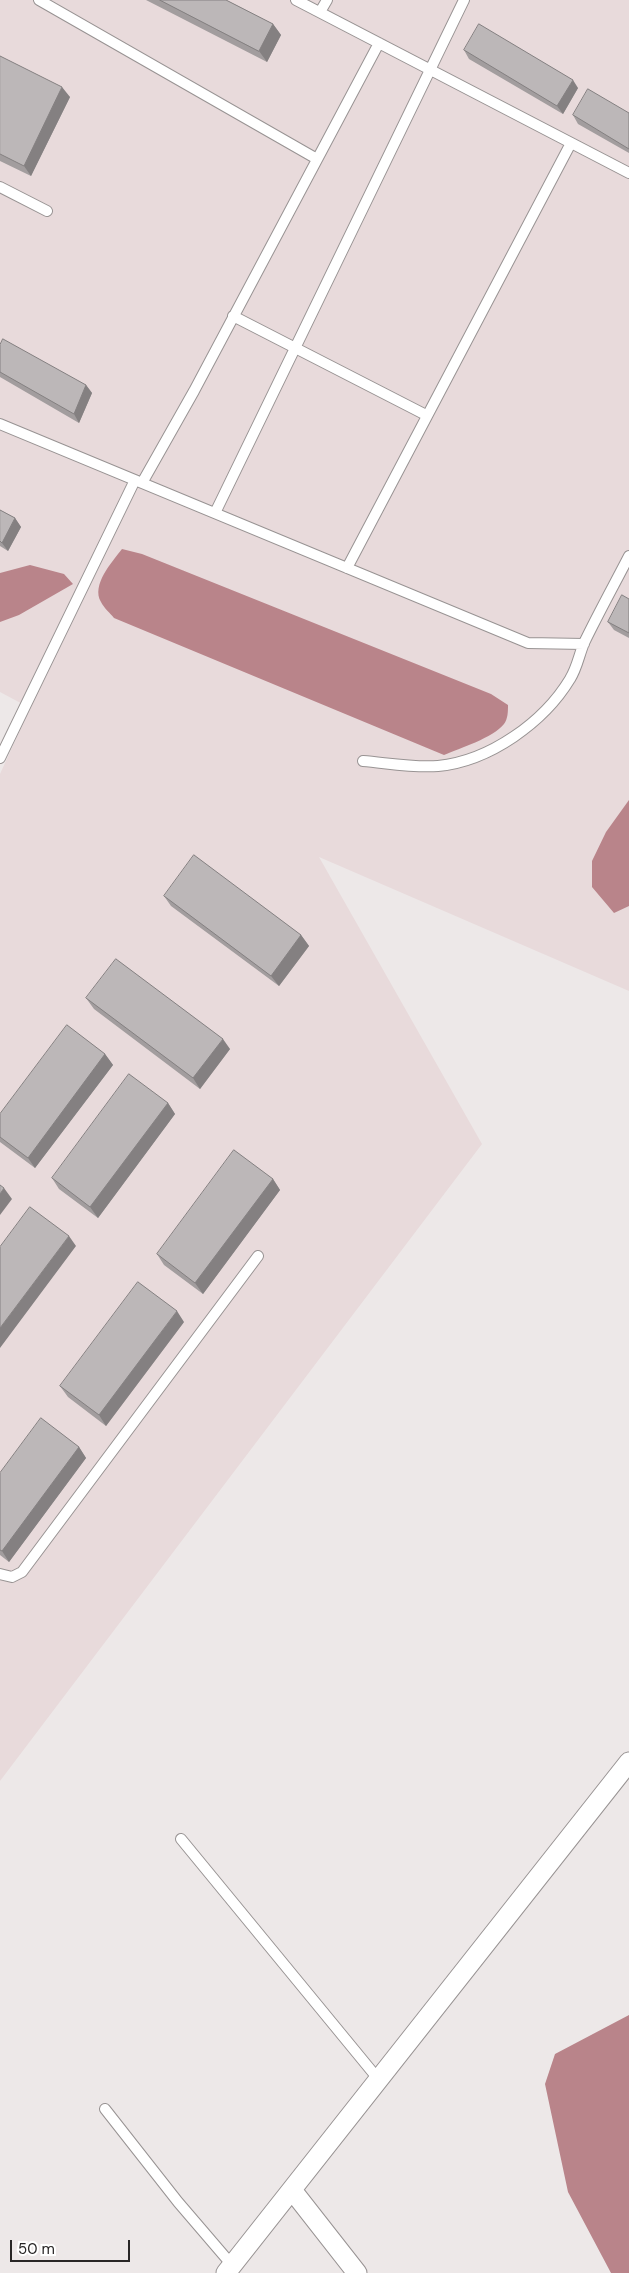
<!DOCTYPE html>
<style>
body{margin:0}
#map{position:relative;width:629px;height:2273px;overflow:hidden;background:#ede8e8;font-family:"DM Sans",sans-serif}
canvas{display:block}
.scale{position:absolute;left:10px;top:2240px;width:120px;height:22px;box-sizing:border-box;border:2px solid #282626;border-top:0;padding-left:6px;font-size:15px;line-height:18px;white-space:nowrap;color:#282626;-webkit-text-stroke:4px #fff;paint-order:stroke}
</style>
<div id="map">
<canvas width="629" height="2273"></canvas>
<div class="scale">50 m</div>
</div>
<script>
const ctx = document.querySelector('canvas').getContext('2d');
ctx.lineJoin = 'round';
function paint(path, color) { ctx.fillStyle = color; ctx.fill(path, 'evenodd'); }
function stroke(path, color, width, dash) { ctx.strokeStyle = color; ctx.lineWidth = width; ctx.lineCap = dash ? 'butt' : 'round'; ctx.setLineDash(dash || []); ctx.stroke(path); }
paint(new Path2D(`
 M0,0H629V991L319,857L482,1144L0,1781V774L30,708L0,692Z`), '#e8dadb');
paint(new Path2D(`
 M122,549L142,554L491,694L508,705C508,711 508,719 504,724C493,738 460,748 444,755L114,618C110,613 104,608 101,602C91,585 112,562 122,549Z
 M30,565L64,574L73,584L19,615L0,622V573Z
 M629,800V906L614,913L592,887V861L606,832Z
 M629,2015V2273H611L568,2192L545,2084L555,2054Z`), '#b9848a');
const service = new Path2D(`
 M39,0L317,159
 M296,0L629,173
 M320,12L327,0
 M0,187L47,211
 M233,316L426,415
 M0,424L528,643L584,644
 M142,483L194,391L379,43
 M215,513L464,0
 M347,568L571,143
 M0,758L135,480
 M363,761C387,763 414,768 438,766C490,761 544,722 570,679C577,668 579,655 584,643C598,614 614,585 629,556
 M0,1574L12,1577L22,1572L258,1256
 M181,1839L379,2080
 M105,2109L178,2202L232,2265`);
const minor = new Path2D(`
 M292,2190L357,2273
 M226,2273L629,1762`);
stroke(service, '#989393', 12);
stroke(minor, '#989393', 21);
stroke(service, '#fff', 10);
stroke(minor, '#fff', 19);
paint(new Path2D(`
 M146,0H226L273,24L281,35L267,62Z
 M464,50L578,88L563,114L469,59Z
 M0,56L70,97L31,176L0,161Z
 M629,113V153L578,124L573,115Z
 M0,345L86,385L92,393L79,423L0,377Z
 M0,510L15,518L21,527L8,551L0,546Z
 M629,599V638L614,630L608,622Z
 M164,896L301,935L309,946L279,986L171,906Z
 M86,998L230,1049L200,1089L94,1009Z
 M105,1054L113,1065L35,1168L0,1142V1114Z
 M168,1103L175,1114L98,1218L59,1189L52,1178Z
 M273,1179L280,1190L203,1294L164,1265L157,1254Z
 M184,1322L106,1426L68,1397L60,1386Z
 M79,1447L86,1458L9,1562L0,1555V1473Z`), '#a29d9e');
paint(new Path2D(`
 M273,24L281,35L267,62L259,51Z
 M573,80L578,88L563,114L557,106Z
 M62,87L70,97L31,176L24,166Z
 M86,385L92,393L79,423L74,414Z
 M15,518L21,527L8,551L2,543Z
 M301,935L309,946L279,986L271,976Z
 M223,1039L230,1049L200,1089L193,1078Z
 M105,1054L113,1065L35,1168L28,1158Z
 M168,1103L175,1114L98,1218L90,1207Z
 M273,1179L280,1190L203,1294L195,1283Z
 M4,1188L12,1199L0,1215V1194Z
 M69,1236L76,1246L0,1348V1328Z
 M177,1311L184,1322L106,1426L99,1415Z
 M79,1447L86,1458L9,1562L2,1551Z`), '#848081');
const building = new Path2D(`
 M160,0H226L273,24L259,51Z
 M479,24L573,80L557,106L464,50Z
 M0,56L62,87L24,166L0,154Z
 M588,89L629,113V149L573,115Z
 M3,339L86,385L74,414L0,372V345Z
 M0,510L15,518L2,543L0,541Z
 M622,595L629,599V633L608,622Z
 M194,855L301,935L271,976L164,896Z
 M116,959L223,1039L193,1078L86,998Z
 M67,1025L105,1054L28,1158L0,1137V1114Z
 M129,1074L168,1103L90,1207L52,1178Z
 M234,1150L273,1179L195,1283L157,1254Z
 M0,1185L4,1188L0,1194Z
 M30,1207L69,1236L0,1328V1247Z
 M138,1282L177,1311L99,1415L60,1386Z
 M41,1418L79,1447L2,1551L0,1550V1473Z`);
paint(building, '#bcb7b8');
stroke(building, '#848081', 1);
</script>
